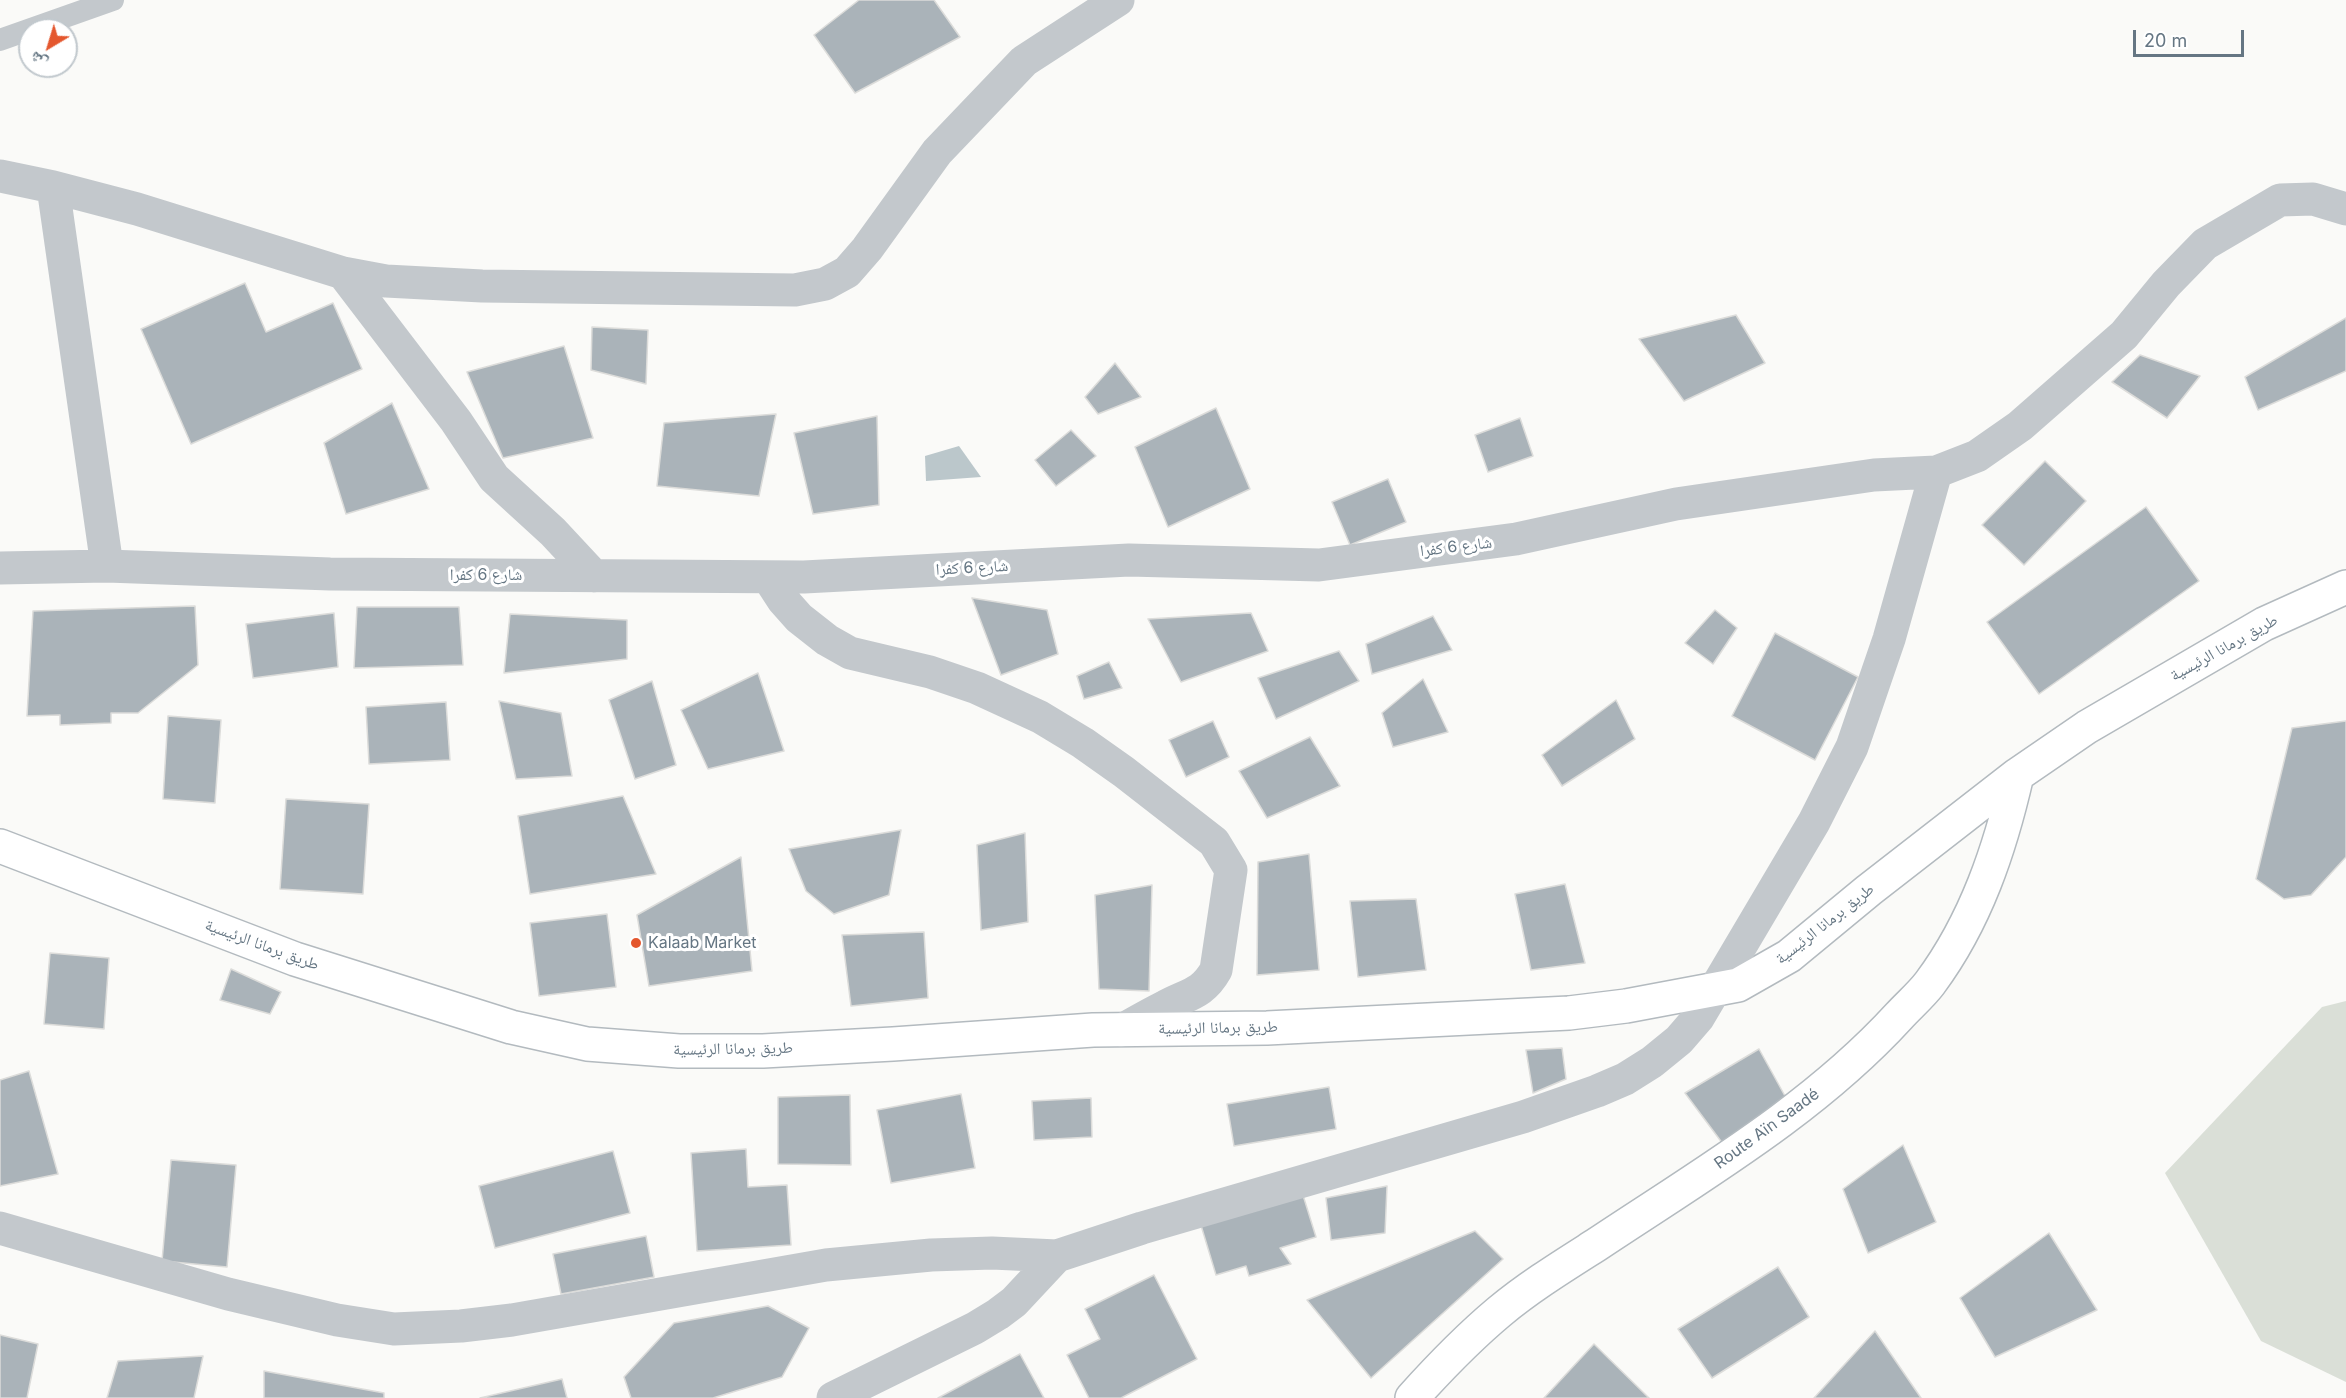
<!DOCTYPE html>
<meta charset="utf-8">
<style>
body{margin:0}
#map{position:relative;width:2346px;height:1398px;overflow:hidden;background:#fafaf8;font-family:Inter,"Noto Naskh Arabic",sans-serif}
canvas{display:block}
.north{position:absolute;left:18px;top:18px;width:60px;height:60px;box-sizing:border-box;background:#fff;border:2px solid #c1c8cd;border-radius:50%;rotate:218deg;font-size:16px;font-weight:700;line-height:24px;text-align:center;color:#657683}
.north::after{content:'';display:block;margin:auto;width:21px;height:27px;background:#e4572e;clip-path:polygon(50% 0,100% 100%,50% 72%,0 100%)}
.scale{position:absolute;left:2133px;top:30px;width:111px;height:27px;box-sizing:border-box;border:3px solid #657683;border-top:0;padding-left:8px;font-size:18px;line-height:21px;white-space:nowrap;color:#657683;-webkit-text-stroke:4px #fff;paint-order:stroke}
</style>
<div id="map">
<canvas width="2346" height="1398"></canvas>
<div class="north">ش</div>
<div class="scale">20 m</div>
</div>
<script>
const ctx = document.querySelector('canvas').getContext('2d');
ctx.lineJoin = 'round';
function paint(path, color) { ctx.fillStyle = color; ctx.fill(path, 'evenodd'); }
function stroke(path, color, width, dash) { ctx.strokeStyle = color; ctx.lineWidth = width; ctx.lineCap = dash ? 'butt' : 'round'; ctx.setLineDash(dash || []); ctx.stroke(path); }
function drawText(font, color, halo, rows, align = 'center') {
  ctx.font = font + ' Inter,"Noto Naskh Arabic",sans-serif'; ctx.lineWidth = 6; ctx.setLineDash([]); ctx.textBaseline = 'middle'; ctx.strokeStyle = halo; ctx.fillStyle = color; for (const [text, x, y, turn = 0] of rows) {
    ctx.save(); ctx.translate(x, y); ctx.rotate((+turn || 0) * Math.PI / 180); ctx.textAlign = isNaN(turn) ? turn : align; if (halo) ctx.strokeText(text, 0, 0); ctx.fillText(text, 0, 0); ctx.restore();
  }
}
paint(new Path2D(`
 M2346,1001V1382L2261,1341L2165,1173L2322,1007Z`), '#dadfd7');
paint(new Path2D(`
 M959,446L981,477L926,481L925,456Z`), '#bbc7cb');
const building = new Path2D(`
 M859,0H934L960,37L855,93L814,35Z
 M245,283L266,332L333,303L362,369L191,444L141,329Z
 M1736,315L1765,363L1684,401L1639,339Z
 M2346,318V371L2258,410L2245,377Z
 M592,327L648,330L646,384L591,370Z
 M564,346L593,438L503,458L467,372Z
 M2140,355L2200,376L2167,418L2112,382Z
 M1115,363L1141,397L1098,414L1085,397Z
 M392,403L429,489L346,514L324,443Z
 M1216,408L1250,489L1168,527L1135,447Z
 M776,414L759,496L657,486L664,423Z
 M877,416L879,505L813,514L794,433Z
 M1520,418L1533,456L1488,472L1475,435Z
 M1071,430L1096,456L1056,486L1035,460Z
 M2045,461L2086,501L2024,565L1982,525Z
 M1388,479L1406,522L1350,545L1332,502Z
 M2146,507L2199,581L2039,694L1987,622Z
 M972,598L1047,610L1058,654L1001,675Z
 M195,606L198,665L138,713H111V723L60,725V715L27,716L33,611Z
 M357,607H459L463,665L354,668Z
 M1715,610L1737,628L1713,664L1685,643Z
 M334,613L338,667L253,678L246,624Z
 M1251,613L1268,651L1181,682L1148,619Z
 M510,614L627,620V659L504,673Z
 M1433,616L1452,650L1372,674L1366,644Z
 M1775,633L1858,677L1815,760L1732,716Z
 M1339,651L1359,681L1276,719L1258,678Z
 M1109,662L1122,688L1084,699L1077,676Z
 M758,673L784,751L708,769L681,710Z
 M1423,679L1448,732L1393,747L1382,713Z
 M652,681L676,765L635,779L609,700Z
 M1616,700L1635,739L1562,786L1542,755Z
 M499,701L561,713L572,776L516,779Z
 M446,702L450,760L369,764L366,707Z
 M168,716L221,720L215,803L163,799Z
 M1213,721L1229,757L1186,777L1169,740Z
 M2346,721V857L2311,895L2284,899L2256,879L2292,728Z
 M1310,737L1340,786L1267,818L1239,771Z
 M623,796L656,874L530,894L518,816Z
 M286,799L369,804L363,894L280,889Z
 M901,830L889,895L834,914L806,891L789,849Z
 M1025,833L1028,922L981,930L977,845Z
 M1309,854L1319,970L1257,975L1258,862Z
 M741,857L752,971L649,986L637,915Z
 M1565,884L1585,963L1531,970L1515,894Z
 M1152,885L1149,991L1099,989L1095,895Z
 M1416,899L1426,970L1358,977L1350,901Z
 M607,914L616,987L539,996L530,923Z
 M924,932L928,998L851,1006L842,935Z
 M50,953L109,958L104,1029L44,1024Z
 M231,969L281,992L270,1014L220,1000Z
 M1562,1048L1566,1079L1533,1093L1526,1050Z
 M1759,1049L1785,1096L1723,1144L1685,1093Z
 M29,1071L58,1174L0,1186V1080Z
 M1329,1087L1336,1129L1234,1146L1227,1104Z
 M961,1094L975,1168L891,1183L877,1110Z
 M850,1095L851,1165L778,1164V1097Z
 M1091,1098L1092,1137L1034,1140L1032,1101Z
 M1903,1145L1936,1222L1868,1253L1843,1189Z
 M746,1149L748,1187L787,1185L791,1245L697,1251L691,1153Z
 M613,1151L630,1213L495,1248L479,1186Z
 M171,1160L236,1165L227,1267L162,1261Z
 M1387,1186L1385,1233L1331,1240L1326,1198Z
 M1302,1192L1316,1237L1280,1248L1291,1264L1249,1276L1246,1266L1216,1275L1200,1222Z
 M1475,1231L1503,1259L1371,1378L1307,1300Z
 M2049,1233L2097,1310L1995,1357L1960,1298Z
 M646,1236L654,1277L561,1294L553,1254Z
 M1778,1267L1809,1317L1712,1378L1678,1329Z
 M1154,1275L1197,1359L1121,1398H1089L1067,1355L1100,1339L1085,1309Z
 M768,1306L809,1328L782,1377L713,1398H631L624,1377L674,1323Z
 M1875,1331L1921,1398H1814Z
 M0,1335L38,1344L27,1398H0Z
 M1594,1344L1649,1398H1544Z
 M1020,1354L1044,1398H938Z
 M203,1356L194,1398H107L118,1361Z
 M264,1371L384,1393V1398H264Z
 M562,1379L567,1398H480Z`);
paint(building, '#aab3b9');
stroke(building, '#dcdcda', 1.5);
const secondary = new Path2D(`
 M0,846L295,959L511,1027L587,1044L679,1051H763L893,1044L1093,1030L1267,1028L1569,1013L1626,1006L1738,985L1789,956L1869,890L2017,775L2087,727L2264,624L2346,587
 M1412,1398C1439,1368 1468,1338 1499,1312C1529,1287 1563,1266 1596,1245C1701,1175 1813,1110 1899,1016C1909,1005 1921,995 1930,983C1976,921 2000,849 2017,775`);
stroke(secondary, '#b3babf', 36);
stroke(new Path2D(`
 M0,40L113,0`), '#c3c8cc', 22);
stroke(new Path2D(`
 M0,176L53,187L107,566
 M53,187L137,209L343,273L386,281L482,286L795,290L825,284L847,272L867,249L937,152L1024,61L1118,0
 M343,273L456,421L494,478L553,532L594,576
 M0,568L107,566L330,574L804,577L1129,560L1319,565L1516,539L1676,504L1874,475L1936,472L1977,456L2020,426L2124,335L2166,284L2205,244L2280,200L2313,199L2346,209
 M768,577L783,600L799,618L827,640L850,653L930,672L977,688L1040,717L1083,743L1124,772L1214,842L1231,870L1216,970C1202,995 1187,994 1164,1007C1150,1014 1136,1022 1122,1030
 M0,1228L228,1294L337,1320L394,1329L461,1326L512,1320L826,1265L931,1255L992,1253L1057,1256L1142,1228L1523,1117L1597,1091L1625,1079L1652,1062L1679,1040L1698,1018L1814,822L1852,747L1889,639L1936,472
 M833,1398L975,1328L998,1314L1014,1302L1057,1256`), '#c3c8cc', 33);
stroke(secondary, '#fff', 33);
for (const [x, y, r, color] of [
 [636,943,6,"#e4572e"]
]) { const dot = new Path2D(); dot.arc(x, y, r, 0, 2 * Math.PI); ctx.fillStyle = color; ctx.fill(dot); stroke(dot, '#fff', 2); }
drawText('16px', '#657683', '#fff', [
 ["شارع 6 كفرا",1456,547,-7],
 ["شارع 6 كفرا",972,568,-3],
 ["شارع 6 كفرا",486,575],
 ["طريق برمانا الرئيسية",2224,648,-29],
 ["طريق برمانا الرئيسية",1825,924,-38],
 ["طريق برمانا الرئيسية",262,945,20],
 ["طريق برمانا الرئيسية",1218,1028,-1],
 ["طريق برمانا الرئيسية",733,1049,-1],
 ["Route Aïn Saadé",1767,1129,-36]
]);
drawText('16px', '#657683', '#fff', [
 ["Kalaab Market",648,943]
], 'left');
</script>
